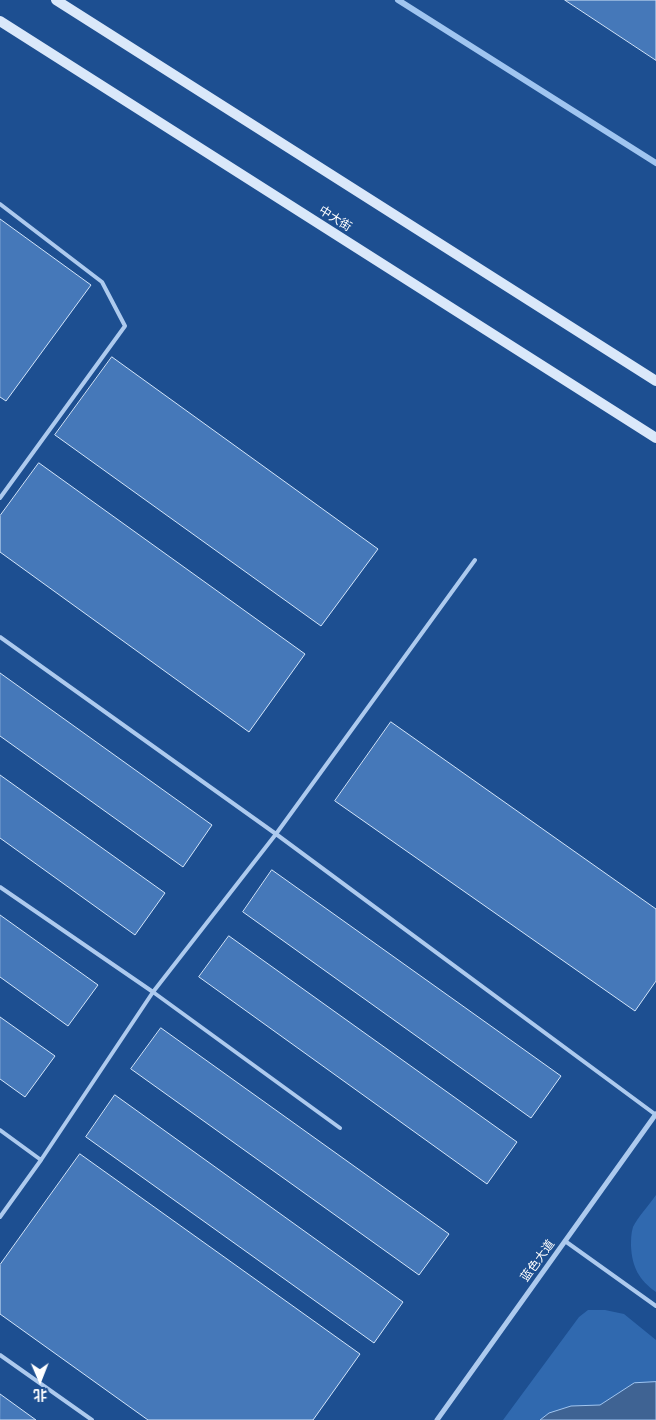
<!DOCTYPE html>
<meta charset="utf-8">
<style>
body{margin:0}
#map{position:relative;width:656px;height:1420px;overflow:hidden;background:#1d4f91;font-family:Helvetica,"Noto Sans SC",sans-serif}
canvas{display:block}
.north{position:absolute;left:15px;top:1355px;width:50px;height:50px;-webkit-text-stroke:4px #1d4f91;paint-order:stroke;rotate:179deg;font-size:14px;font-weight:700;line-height:20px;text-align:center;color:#fff}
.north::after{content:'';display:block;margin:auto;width:18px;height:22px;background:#fff;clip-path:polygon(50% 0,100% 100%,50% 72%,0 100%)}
</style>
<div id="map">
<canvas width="656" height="1420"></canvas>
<div class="north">北</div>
</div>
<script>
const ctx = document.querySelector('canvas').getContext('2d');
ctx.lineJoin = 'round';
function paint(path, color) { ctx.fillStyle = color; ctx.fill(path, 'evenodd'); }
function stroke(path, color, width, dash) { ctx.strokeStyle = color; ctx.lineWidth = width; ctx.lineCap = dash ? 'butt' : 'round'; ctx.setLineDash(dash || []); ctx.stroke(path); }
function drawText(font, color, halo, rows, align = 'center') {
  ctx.font = font + ' Helvetica,"Noto Sans SC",sans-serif'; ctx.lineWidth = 4; ctx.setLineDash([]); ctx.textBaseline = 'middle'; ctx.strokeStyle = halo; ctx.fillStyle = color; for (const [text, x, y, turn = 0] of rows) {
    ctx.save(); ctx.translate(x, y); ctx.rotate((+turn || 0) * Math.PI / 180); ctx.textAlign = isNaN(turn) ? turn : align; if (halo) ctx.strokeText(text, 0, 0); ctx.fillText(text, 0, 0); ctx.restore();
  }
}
paint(new Path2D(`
 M656,1195V1292C639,1280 632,1267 631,1246C631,1240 631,1233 633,1227C637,1218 650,1204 656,1195Z
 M588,1310H605L624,1314L656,1340V1420H503L579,1317Z`), '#3069af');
const water = new Path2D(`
 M656,1382V1420H540L549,1413L571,1406L600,1405L634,1383Z`);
paint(water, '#3f6393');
stroke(water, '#a0c5f0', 1);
stroke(new Path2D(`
 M398,0L656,163`), '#a0c5f0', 6);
const building = new Path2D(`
 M565,0H656V60Z
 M0,219L91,285L6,401L0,397Z
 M112,357L378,549L321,626L55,435Z
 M39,463L305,654L249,732L0,552V516Z
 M0,673L212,825L183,867L0,736Z
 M391,722L656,909V981L635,1011L335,801Z
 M0,775L165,893L135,935L0,838Z
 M272,870L561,1076L531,1118L243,912Z
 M0,915L98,985L68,1026L0,977Z
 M229,936L517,1142L487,1184L199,977Z
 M0,1017L55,1056L25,1097L0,1079Z
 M161,1028L449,1234L419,1275L131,1069Z
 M115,1095L403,1302L374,1343L86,1137Z
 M80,1154L360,1354L313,1420H148L0,1314V1265Z
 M0,1394L36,1420H0Z`);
paint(building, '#4578b9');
stroke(building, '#d3e5fa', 1);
stroke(new Path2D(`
 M0,204L102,282L125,326L0,498
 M0,637L276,834L656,1115
 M0,887L153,992L340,1128
 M0,1130L41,1160
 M0,1217L41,1160L153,992L276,834L475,560
 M565,1241L656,1306
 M0,1355L92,1420`), '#adcaee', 4);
stroke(new Path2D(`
 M437,1420L656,1114`), '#adcaee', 5);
stroke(new Path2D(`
 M56,0L656,381
 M0,21L656,438`), '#dae8fa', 10);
drawText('12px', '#fff', '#1d4f91', [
 ["中大街",335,219,32],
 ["蓝色大道",538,1261,-54]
]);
</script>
